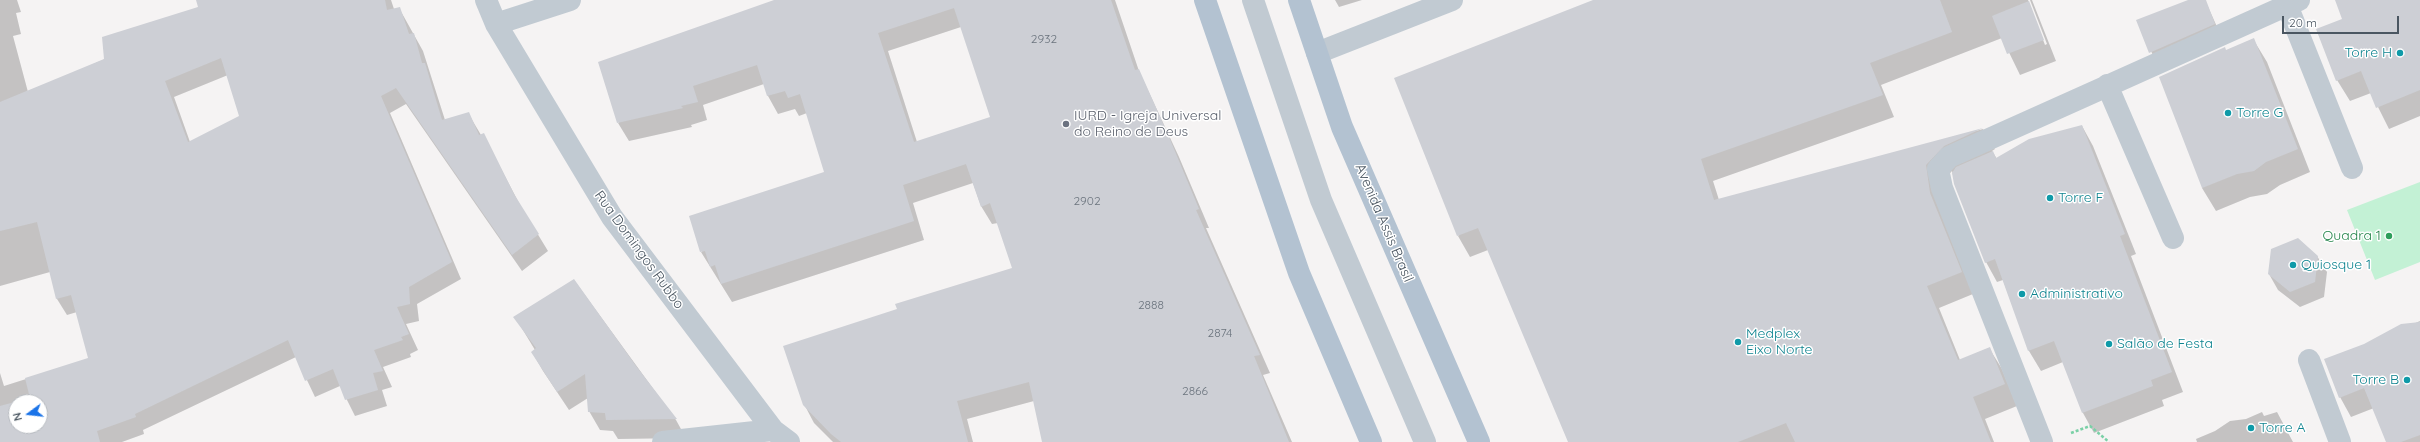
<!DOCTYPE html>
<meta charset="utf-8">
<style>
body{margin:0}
#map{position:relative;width:2420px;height:442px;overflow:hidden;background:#f5f3f3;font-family:Quicksand,sans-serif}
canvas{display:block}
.north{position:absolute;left:8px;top:394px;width:40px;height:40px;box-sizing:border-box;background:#fff;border:1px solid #b7bbc0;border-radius:50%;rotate:255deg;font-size:11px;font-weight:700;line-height:16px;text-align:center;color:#4a5661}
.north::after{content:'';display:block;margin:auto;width:14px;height:18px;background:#1a73e8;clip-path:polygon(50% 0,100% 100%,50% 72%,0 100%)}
.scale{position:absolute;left:2282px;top:16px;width:117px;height:18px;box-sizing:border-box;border:2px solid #4a5661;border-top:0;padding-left:5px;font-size:12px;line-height:14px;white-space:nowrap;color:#4a5661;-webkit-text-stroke:3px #fff;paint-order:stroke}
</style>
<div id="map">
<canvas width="2420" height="442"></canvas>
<div class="north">N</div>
<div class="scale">20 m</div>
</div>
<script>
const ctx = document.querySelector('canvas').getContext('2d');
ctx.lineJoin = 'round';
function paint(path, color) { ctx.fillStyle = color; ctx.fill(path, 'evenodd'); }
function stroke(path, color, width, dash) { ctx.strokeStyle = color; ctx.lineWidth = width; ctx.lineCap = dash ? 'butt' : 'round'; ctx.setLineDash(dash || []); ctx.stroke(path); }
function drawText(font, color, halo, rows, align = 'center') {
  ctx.font = font + ' Quicksand,sans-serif'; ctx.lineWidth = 3; ctx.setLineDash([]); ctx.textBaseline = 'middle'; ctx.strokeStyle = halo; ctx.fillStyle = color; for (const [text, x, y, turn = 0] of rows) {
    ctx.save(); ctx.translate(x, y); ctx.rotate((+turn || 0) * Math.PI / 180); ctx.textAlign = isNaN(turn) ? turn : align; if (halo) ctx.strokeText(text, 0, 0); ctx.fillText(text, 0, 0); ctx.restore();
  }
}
paint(new Path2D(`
 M2420,182V262L2375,280L2347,210Z`), '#c3f1d5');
paint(new Path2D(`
 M0,0H17L21,12L16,13L21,34L13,36L28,92L105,59L199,7L197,0H391L394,9L399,8L423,51L445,120L468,113L481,135L483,134L520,205L548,251L522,271L406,104L390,113L461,279L417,304L419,321L406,324L418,350L410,354L411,357L383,367L392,387L382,390L387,406L355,416L340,386L315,397L296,357L143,430L144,434L122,442H0V373L4,386L89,359L77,312L67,315L57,299L50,272L0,286ZM228,75L241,117L190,142L174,97ZM16,402H40V426H16Z
 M781,0H1115L1139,71L1179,157L1209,228H1206L1270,373L1263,375L1292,442H1043L1034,401L967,419L973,442H833L814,423L804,404L898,310L1013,269L998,223L992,224L981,206L973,183L913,203L924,240L732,302L701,252L826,172L807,113L799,116L795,109L778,114L768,96L764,84L703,105L707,120L691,125L692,127L629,141L618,123ZM961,27L991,118L917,142L888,51Z
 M1335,0H1362L1339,7Z
 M1621,0H2028L2045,45L2047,44L2030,0H2032L2056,61L2020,75L2002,38L1881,85L1894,117L1713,181L1719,200L1983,129L1995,149L1992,151L1997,159L2082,126L2093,146L2136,254L2131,256L2183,392L2162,400L2164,406L2094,433L2083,413L2063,362L2041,371L2029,351L2003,280L1997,282L1986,262L1955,184L1952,171L1938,187L1973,294L1939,308L1960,360L1989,348L2002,369L2017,406L1985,419L1994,442H1569L1488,250L1470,257L1458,236Z
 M2191,0H2205L2222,38L2158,66L2137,21Z
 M2336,0H2420V116L2389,129L2371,93L2350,101L2337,80L2344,20Z
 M2253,39L2267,62L2310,172L2280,185L2267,194L2250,197L2216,211L2202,188L2226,51Z
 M2317,256L2327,272L2324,297L2300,307L2278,290L2269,274Z
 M574,280L676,420L686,438L618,439L613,431L600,430L589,411L588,398L569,410L543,371L532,352L535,350L515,317Z
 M2420,321V442H2387L2374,408L2351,417L2340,397L2365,345Z
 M2262,412L2264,416L2277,412L2293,442H2197L2196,439L2215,431L2230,421L2246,419Z`), '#0003');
paint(new Path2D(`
 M196,0H385L387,10L400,7L409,34L414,33L422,63H425L442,120L469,112L479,135L484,133L514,194L539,234L512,255L396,88L381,96L452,262L409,287L410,304L397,307L409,334L401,337L403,340L374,350L383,371L373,373L378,390L345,400L333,369L305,381L288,340L135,414L136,417L97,431L100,442H0V406L30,398L25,378L88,358L71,295L56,299L37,222L0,231V102L104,59L102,37L198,7ZM221,58L239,116L188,142L165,81ZM16,402H40V426H16Z
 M774,0H1111L1135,70L1139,69L1169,137L1199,209L1196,210L1260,355L1254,356L1289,442H1042L1029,382L957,401L968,442H841L831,434L803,405L783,346L897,309L895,304L1012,268L990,203L981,207L966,164L903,185L914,221L721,284L715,265L710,267L705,251L700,252L689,216L824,172L800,94L788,98L785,91L767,96L757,65L693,86L698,102L681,106L683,108L617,123L598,62ZM954,8L990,117L914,142L878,33Z
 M1593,0H1940L1952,32L1870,63L1883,95L1701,159L1714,200L1983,128L1944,146L1926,165L1930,193L1962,272L1927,286L1958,360L1990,347L2005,384L1973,397L1991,442H1795L1786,423L1738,442H1568L1478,228L1457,236L1394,78Z
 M2188,0H2206L2215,24L2149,53L2136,20Z
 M2335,0H2420V90L2376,108L2361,71L2336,81L2316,29L2342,19Z
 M2029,1L2044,40L2007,54L1992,16Z
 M2254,38L2298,149L2266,162L2254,171L2237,174L2202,188L2159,77L2225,47L2226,50Z
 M2082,125L2125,234L2120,236L2172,372L2151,380L2153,386L2082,413L2054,341L2028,351L1995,259L1985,263L1954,184L1952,173L1956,167L1993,151L1996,158L2029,139Z
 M2298,238L2318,256L2315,282L2290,292L2268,274L2271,249Z
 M574,279L636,366L677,419L606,420L605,413L588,412L585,374L557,392L531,352L536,348L513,317Z
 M2420,322V435L2401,442H2386L2364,388L2339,398L2324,359L2364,344L2401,324Z`), '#cdcfd5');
stroke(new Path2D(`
 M2071,433L2090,426L2109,442`), '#7ad0a6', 2.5, [3, 2]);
stroke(new Path2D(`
 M486,0L496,24L612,217L773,430L789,442
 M1253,0L1321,200L1425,442
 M2287,5L2352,168
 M496,24L570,0
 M1317,53L1452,0
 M2107,85L2173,238
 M2309,360L2340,442
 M663,442L773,430
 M2042,442L1942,188L1938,169L1949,157L2299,0`), '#c1cad2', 22);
stroke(new Path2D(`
 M1205,0L1299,273L1371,442
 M1299,0L1342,127L1479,442`), '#b3c2d1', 22);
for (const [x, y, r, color] of [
 [2400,53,4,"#0f9aa8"],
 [2228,113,4,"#0f9aa8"],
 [1066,124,4,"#6b7280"],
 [2050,198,4,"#0f9aa8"],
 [2389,236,4,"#2e9e5b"],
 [2293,265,4,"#0f9aa8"],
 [2022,294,4,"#0f9aa8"],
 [1738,342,4,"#0f9aa8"],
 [2109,344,4,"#0f9aa8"],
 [2407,380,4,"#0f9aa8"],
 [2251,428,4,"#0f9aa8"]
]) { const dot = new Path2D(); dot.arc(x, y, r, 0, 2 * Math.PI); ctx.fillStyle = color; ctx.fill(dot); stroke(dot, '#fff', 1.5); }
drawText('12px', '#6b747e', null, [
 ["2932",1044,39],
 ["2902",1087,201],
 ["2888",1151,305],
 ["2874",1220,333],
 ["2866",1195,391]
]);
drawText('14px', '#0d838f', '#fff', [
 ["Torre H",2392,53,"right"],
 ["Torre G",2236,113],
 ["Torre F",2058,198],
 ["Quiosque 1",2301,265],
 ["Administrativo",2030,294],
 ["Medplex",1746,334],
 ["Eixo Norte",1746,350],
 ["Salão de Festa",2117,344],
 ["Torre B",2399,380,"right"],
 ["Torre A",2259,428]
], 'left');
drawText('14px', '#5b616d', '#fff', [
 ["IURD - Igreja Universal",1074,116],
 ["do Reino de Deus",1074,132]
], 'left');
drawText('14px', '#4a5661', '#fff', [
 ["Avenida Assis Brasil",1384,223,67],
 ["Rua Domingos Rubbo",639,250,54]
]);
drawText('14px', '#27864d', '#fff', [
 ["Quadra 1",2381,236]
], 'right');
</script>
